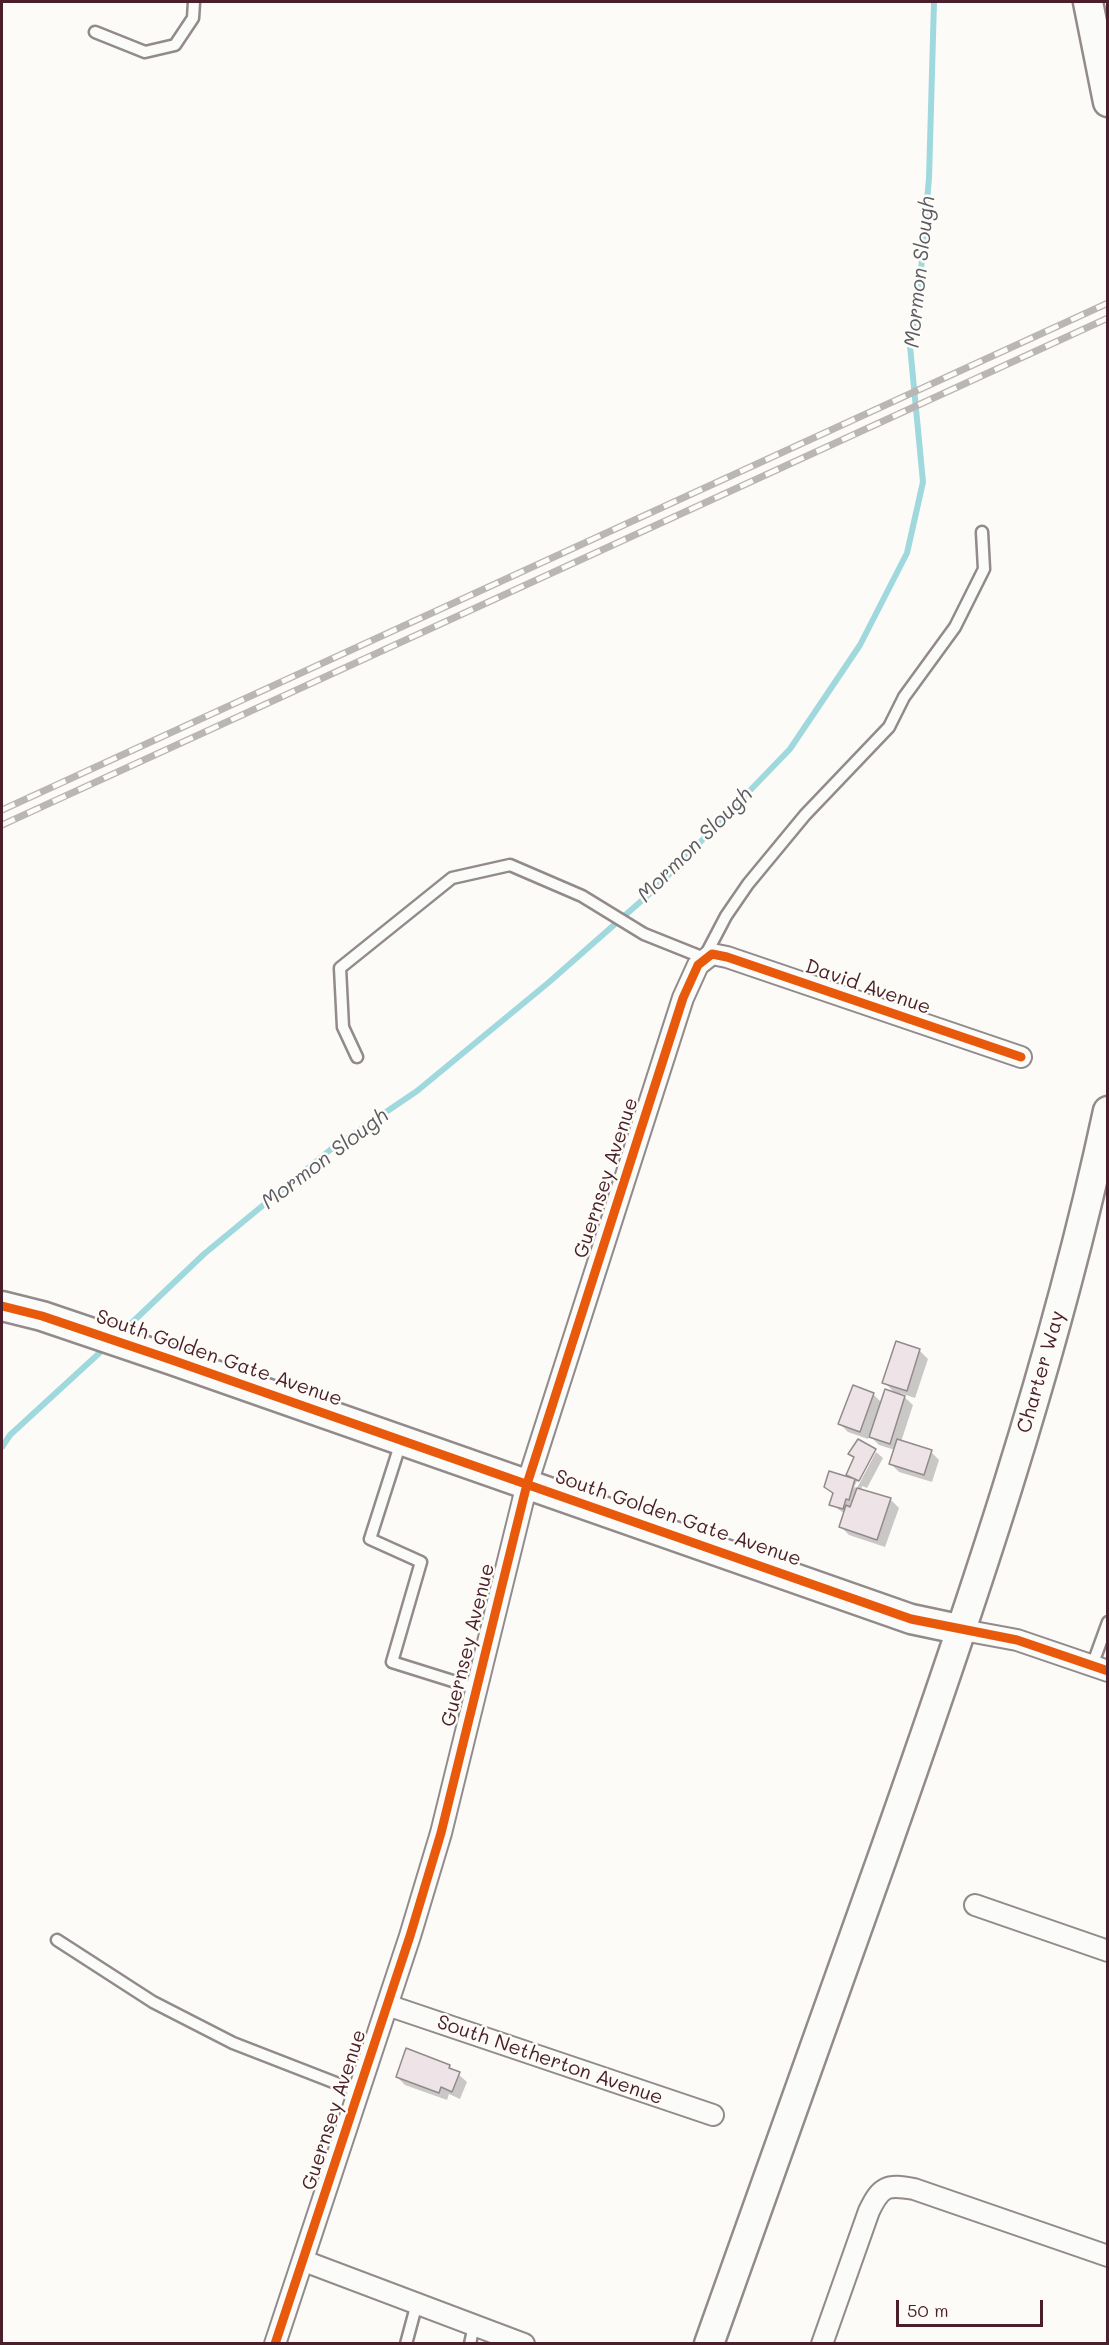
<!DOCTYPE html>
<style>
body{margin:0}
#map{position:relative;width:1109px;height:2345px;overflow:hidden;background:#fcfbf8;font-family:Mali,sans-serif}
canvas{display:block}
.frame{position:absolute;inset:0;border:3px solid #4a1f2b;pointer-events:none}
.scale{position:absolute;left:896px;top:2300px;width:147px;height:27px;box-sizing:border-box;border:3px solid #4a1f2b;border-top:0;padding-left:8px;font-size:18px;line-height:21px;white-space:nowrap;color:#4a1f2b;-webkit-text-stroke:4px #fdfcf7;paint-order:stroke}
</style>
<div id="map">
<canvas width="1109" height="2345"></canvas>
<div class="frame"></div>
<div class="scale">50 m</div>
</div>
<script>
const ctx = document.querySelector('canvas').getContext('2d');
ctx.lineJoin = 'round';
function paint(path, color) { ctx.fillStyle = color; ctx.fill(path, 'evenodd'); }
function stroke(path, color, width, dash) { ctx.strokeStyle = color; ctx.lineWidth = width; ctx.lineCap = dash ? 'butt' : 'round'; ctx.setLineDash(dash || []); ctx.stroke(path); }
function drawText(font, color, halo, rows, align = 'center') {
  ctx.font = font + ' Mali,sans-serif'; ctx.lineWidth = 5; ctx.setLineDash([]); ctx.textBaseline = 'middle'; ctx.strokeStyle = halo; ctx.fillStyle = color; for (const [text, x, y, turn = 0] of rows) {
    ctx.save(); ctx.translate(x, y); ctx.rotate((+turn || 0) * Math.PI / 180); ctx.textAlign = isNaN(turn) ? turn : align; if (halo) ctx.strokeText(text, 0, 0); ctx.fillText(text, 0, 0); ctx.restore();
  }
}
paint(new Path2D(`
 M897,1343L920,1351L928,1359L915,1398L900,1393L913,1405L901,1442L931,1452L939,1460L932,1482L899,1472L891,1464L895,1450L879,1445L869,1435L868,1439L848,1432L840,1424L873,1394L882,1403L896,1394L884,1382Z
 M854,1444L873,1450L854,1487L857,1488L876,1452L883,1458L867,1488L862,1486L861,1491L891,1500L899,1508L885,1547L849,1535L841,1527L845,1514L831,1504L834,1495L825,1487L846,1478L855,1459L850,1454Z
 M449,2066L467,2082L460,2099L449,2094L447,2100L405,2085L397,2077Z`), '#0003');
stroke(new Path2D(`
 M121,1333L204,1254L330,1150L417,1091L548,983L656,888L790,749L860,645L907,553L923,482L910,346L920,281L929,178L934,2
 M2,1447L10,1435L107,1346`), '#a0d9dd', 6);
const building = new Path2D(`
 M896,1341L920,1349L907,1391L882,1383Z
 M853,1385L874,1393L860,1432L838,1424Z
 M885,1389L905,1396L890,1444L869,1437Z
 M858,1439L876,1449L859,1481L846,1475L854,1457L848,1454Z
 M897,1439L932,1450L924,1475L889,1464Z
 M829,1471L855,1479L849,1500L846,1499L843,1509L829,1505L833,1493L824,1487Z
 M857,1488L891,1498L877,1540L839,1527L846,1505L850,1507Z
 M406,2048L450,2065L449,2068L460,2072L452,2092L441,2087L439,2093L396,2077Z`);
paint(building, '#eee4e7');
stroke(building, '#928a8b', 1.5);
const lane = new Path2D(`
 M95,32L145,52L175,45L193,18L194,2
 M357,1057L343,1027L340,968L452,878L510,865L582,896L644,934L704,958L726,916L748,884L805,815L889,727L904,697L955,627L984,569L982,532
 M401,1442L370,1539L421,1562L392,1662L475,1688
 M1092,1666L1108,1622
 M57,1940L153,2002L233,2043L359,2092
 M406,2344L417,2303
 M470,2344L474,2325`);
const street = new Path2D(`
 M963,1630L1017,1640L1108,1671
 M975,1905L1108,1951
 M387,2005L713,2115
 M304,2261L524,2344
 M275,2344L410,1936L441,1833L527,1484L683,998L698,965L712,954L727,957L1021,1057
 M822,2344L869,2211C881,2186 887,2184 914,2189L1108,2256`);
const secondary = new Path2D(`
 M1088,2L1108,102
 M2,1306L42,1316L172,1360L911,1619L963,1630
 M709,2344C768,2180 826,2016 884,1853C970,1609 1054,1364 1108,1111`);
stroke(lane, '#928a8b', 15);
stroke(street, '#928a8b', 24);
stroke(secondary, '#928a8b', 33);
stroke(lane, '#fbfbf9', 10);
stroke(street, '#fbfbf9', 20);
stroke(secondary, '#fbfbf9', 28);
const rail = new Path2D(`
 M2,810L1108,303
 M2,825L1108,318`);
stroke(rail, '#bbb6b6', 7);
stroke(rail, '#fdfcf7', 4.5, [14]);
stroke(new Path2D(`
 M2,1306L42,1316L172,1360L911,1619L1017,1640L1108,1671
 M275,2344L410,1936L441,1833L527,1484L683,998L698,965L712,954L727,957L1021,1057`), '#e8590c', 9);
drawText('20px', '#4a1f2b', '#fdfcf7', [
 ["David Avenue",868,987,19],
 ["Guernsey Avenue",606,1178,-72],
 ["South Golden Gate Avenue",219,1358,19],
 ["Charter Way",1041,1372,-74],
 ["South Golden Gate Avenue",678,1518,19],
 ["Guernsey Avenue",468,1645,-76],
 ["South Netherton Avenue",550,2060,19],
 ["Guernsey Avenue",334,2110,-72]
]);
drawText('italic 21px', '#5a5b65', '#fdfcf7', [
 ["Mormon Slough",920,272,-84],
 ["Mormon Slough",695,845,-45],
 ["Mormon Slough",325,1159,-37]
]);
</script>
